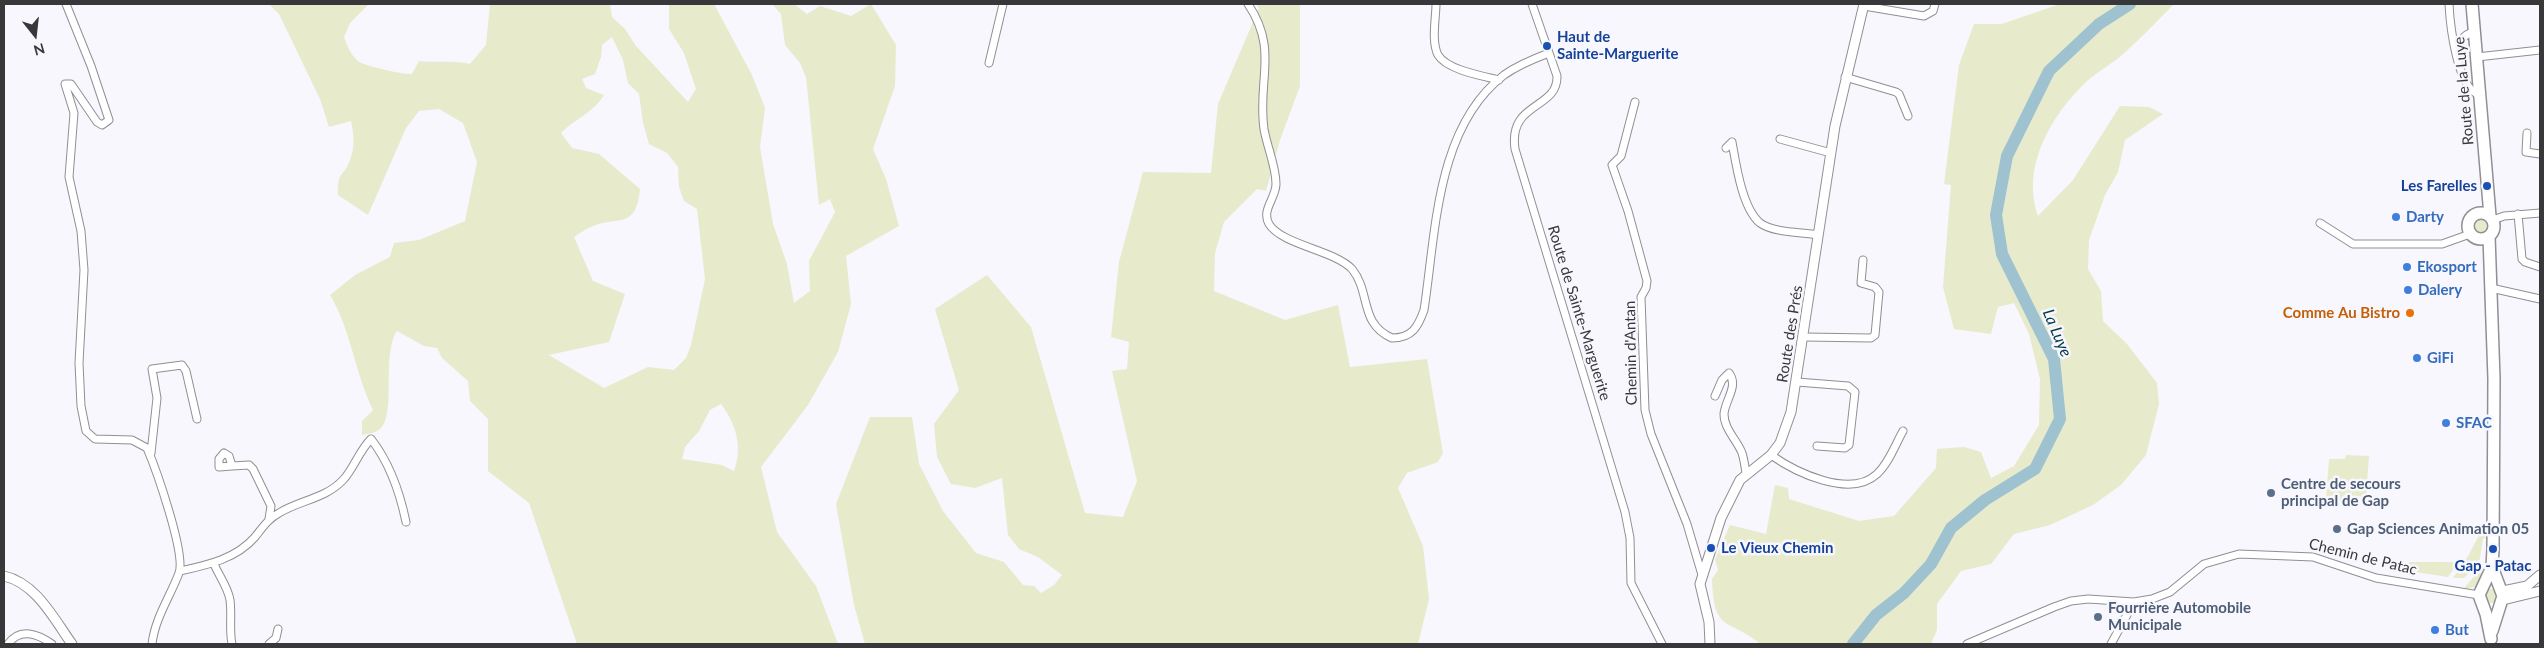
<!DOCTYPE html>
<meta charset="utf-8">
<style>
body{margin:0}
#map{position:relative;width:2544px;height:648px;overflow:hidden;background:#f7f7fd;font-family:Lato,sans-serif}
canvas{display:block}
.frame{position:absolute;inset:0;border:5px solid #38383b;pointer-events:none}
.north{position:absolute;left:10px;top:10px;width:50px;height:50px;-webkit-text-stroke:4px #f7f7fd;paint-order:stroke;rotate:164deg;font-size:14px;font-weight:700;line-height:20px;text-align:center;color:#38383b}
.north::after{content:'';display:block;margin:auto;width:18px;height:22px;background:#38383b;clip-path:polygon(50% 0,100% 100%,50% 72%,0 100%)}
</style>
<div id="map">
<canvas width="2544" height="648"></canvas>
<div class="frame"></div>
<div class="north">N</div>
</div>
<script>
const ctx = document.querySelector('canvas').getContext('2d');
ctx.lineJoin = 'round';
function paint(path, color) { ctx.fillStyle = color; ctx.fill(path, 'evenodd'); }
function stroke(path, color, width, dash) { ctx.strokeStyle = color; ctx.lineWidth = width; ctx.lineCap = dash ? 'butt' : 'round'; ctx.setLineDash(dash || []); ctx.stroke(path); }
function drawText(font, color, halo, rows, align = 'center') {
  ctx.font = font + ' Lato,sans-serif'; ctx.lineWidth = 5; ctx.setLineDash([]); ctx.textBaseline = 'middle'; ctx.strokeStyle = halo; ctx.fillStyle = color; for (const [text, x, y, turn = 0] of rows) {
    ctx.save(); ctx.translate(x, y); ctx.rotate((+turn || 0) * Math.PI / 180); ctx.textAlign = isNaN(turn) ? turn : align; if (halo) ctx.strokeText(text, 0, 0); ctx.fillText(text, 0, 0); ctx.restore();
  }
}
paint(new Path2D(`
 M269,4H367L368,5L350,23L344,37C347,46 351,55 358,61C364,66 405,75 412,74L419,61C437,63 453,60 470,64L486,45L490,4H610L612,17L625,29L636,46L688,102L696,89L684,53L669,29V4H714L752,75L765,108L760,147L773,224L787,264L794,303L810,291L809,261L835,212L830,199L819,205L806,77L800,63L785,45L781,14L772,4H794L807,14L820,6L851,16L871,4L896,45L895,86L873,149L886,179L899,226L846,256L851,304L838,352L808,405L761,467L777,532L816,586L838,644H577L529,503L488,471V419L470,401L468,381L442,358L437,348L424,346L397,331C381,355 397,414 380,429C376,433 367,434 362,435V421L373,410C355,373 351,330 330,295L355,275L390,257L394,243L419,240L465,221L477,162L463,123L439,109L419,111L406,128L368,215L338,195C337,170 343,179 350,160C355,148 354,134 351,121L329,127L320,99L279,14ZM612,37L623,60L628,83L639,94L643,123L649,144L667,153L678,167L679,187L684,201L697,209L705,279L691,345L686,358L674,370L648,367L604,388L549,355L609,342L625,294L593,281L574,237C579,234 585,229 591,227C617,215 636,231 640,189L599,154L572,148L561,133C575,119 594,112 604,95L586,88L582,79L595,74L601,57L602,45ZM721,404C736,424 743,447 734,471L722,465L682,459L685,447L699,431L710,410Z
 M1256,4H1300V86L1280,140L1266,191L1257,189L1224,222L1215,253L1214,291L1285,320L1338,305L1350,367L1427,359L1443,453L1438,462L1407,473L1398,488L1423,546L1429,599L1418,644H865L854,605L836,504L870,417H912L919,464L943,511L976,553L1004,562L1023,585L1034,586L1041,593L1054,585L1062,575L1038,557L1019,549L1008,535L1002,478L975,488L951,484L937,457L934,424L959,390L935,309L987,275L1031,327L1085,513L1123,517L1137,481L1112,371L1127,369L1129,342L1111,337L1119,262L1143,172L1211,173L1218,104L1259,8Z
 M2060,4H2174C2157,21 2140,39 2122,55C2111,65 2096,72 2085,83C2051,116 2021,167 2038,216L2073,180L2120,106L2149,107L2163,114L2125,140L2118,172L2105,195L2089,240L2088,269L2101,291L2103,321L2127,344L2157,383L2159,404L2146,455L2121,485L2093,505L2050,525L2014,534L1991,564L1961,571L1937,604V630L1931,644H1761C1726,617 1714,633 1712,579L1718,570L1715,559L1730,525L1766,534L1775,485L1788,488L1789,499L1859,521L1894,516L1936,468L1937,449L1964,447L1981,452L1991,478L2014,466L2039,425L2040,379L2029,334L2014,303L1998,307L1991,334L1954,329L1943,287L1951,185L1944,184L1959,65L1974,24H2002Z
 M2472 227a8 8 0 1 1 16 0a8 8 0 1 1-16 0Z
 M2346,455L2369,456L2366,497L2344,495L2343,500L2326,499L2329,459H2345Z
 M2483,528L2489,529V535L2483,539L2479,563L2464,578H2453L2468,556Z
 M2409,562H2457V564L2448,577L2408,571Z
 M2487,568C2481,581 2479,589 2463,589L2481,569Z
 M2485 596a7 7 0 1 1 14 0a7 7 0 1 1-14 0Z`), '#e7ebcc');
stroke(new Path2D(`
 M1853,644L1876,615L1904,593L1931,564L1951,528L1985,500L2035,469L2060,419L2054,359L2002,254L1996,215L2007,156L2049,71L2099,24L2130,4`), '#9ec2cf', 12);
const minor = new Path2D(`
 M66,4L91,66L109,120L102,125L97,122L71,84H65L74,113L69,177L81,231L84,270L79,363L81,406L86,431L95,439L132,440L147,448C156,469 186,554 179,573C170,597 155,618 152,644
 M1248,4C1279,50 1257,80 1264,129C1267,147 1276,166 1276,184C1276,198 1261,210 1269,224C1282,245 1334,250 1352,269C1371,292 1359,324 1392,338C1412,338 1418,327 1424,310C1436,232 1436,127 1504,75C1518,65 1533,59 1549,53
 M1436,4C1436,18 1431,41 1438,55C1447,70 1483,76 1499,80
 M1532,4L1557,76C1558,110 1508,101 1515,149L1625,512L1630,538L1631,583L1662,644
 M2449,4C2450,24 2457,90 2480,95
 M1864,6L1924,16L1933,11L1935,4
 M2458,57C2459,45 2460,34 2475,32
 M2477,57L2540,50
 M989,63L1003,4
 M1845,77L1896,92L1899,94L1908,116
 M1635,102L1621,156L1612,165L1628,211L1647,281L1646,288L1641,297L1645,410L1651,434L1687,524L1702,575
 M2527,133L2526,152L2540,154
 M1780,139L1831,153
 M1726,148L1732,142C1736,164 1742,208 1760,223C1774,233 1801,232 1818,235
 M2518,214L2522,259L2525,262L2540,267
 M2493,220L2504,216L2540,213
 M2320,223L2353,244H2442L2470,234
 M2491,288L2540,299
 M1804,337L1871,338L1875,335L1879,292L1875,287L1861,283L1863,260
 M1797,382L1848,386L1855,392L1849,445L1845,448L1817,446
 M1715,396L1722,380L1729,373C1739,386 1725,400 1724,414C1724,429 1737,440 1742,453C1744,459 1745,467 1746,473
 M151,453L157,398L152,369L182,365L186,371L197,419
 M1771,455C1795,472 1850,499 1877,474C1889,463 1895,445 1903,431
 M232,466L219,467V459L224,453L229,456L232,466L249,465L253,469L271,506L269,519
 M214,564C219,576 228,587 230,600C232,615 229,630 232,644
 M180,571C207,565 236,559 255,537C263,527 268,519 279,513C300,500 325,499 343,480C354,468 359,451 371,439C389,462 400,493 406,522
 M8,644C20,627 38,634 52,644
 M269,644L276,638L278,629
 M1967,644L2054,607L2071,601L2088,599L2134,602L2152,599L2170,592L2204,564L2239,554L2313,557L2376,578L2479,595
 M2111,644L2134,602`);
const tertiary = new Path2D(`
 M4,576C36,583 54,619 72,644
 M2503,591L2527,586L2540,575
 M2503,600L2540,591
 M1710,644L1709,622L1700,584L1721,518L1740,480L1771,455L1780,443L1791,412L1835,126L1864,4`);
const primary = new Path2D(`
 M2472,4L2490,216
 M2468 226a13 13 0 1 1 26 0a13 13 0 1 1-26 0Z
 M2489,236L2494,379L2493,549L2492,567L2479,595L2486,614L2491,639
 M2492,631L2503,596L2492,567`);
stroke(minor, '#8f8f94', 9);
stroke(tertiary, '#8f8f94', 11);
stroke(primary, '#8f8f94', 14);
stroke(minor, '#fff', 7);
stroke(tertiary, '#fff', 9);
stroke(primary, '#fff', 11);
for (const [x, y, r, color] of [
 [1547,46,5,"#1a4fb4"],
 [2487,186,5,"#1a4fb4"],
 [2396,217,5,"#3f7fe0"],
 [2407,267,5,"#3f7fe0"],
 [2408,290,5,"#3f7fe0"],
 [2410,313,5,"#e8710a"],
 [2417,358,5,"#3f7fe0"],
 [2446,423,5,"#3f7fe0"],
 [2271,493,5,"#5c6f8a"],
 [2337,529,5,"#5c6f8a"],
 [1711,548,5,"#1a4fb4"],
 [2493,549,5,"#1a4fb4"],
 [2098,617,5,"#5c6f8a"],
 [2435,630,5,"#3f7fe0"]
]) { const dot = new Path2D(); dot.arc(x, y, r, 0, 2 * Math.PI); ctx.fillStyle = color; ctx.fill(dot); stroke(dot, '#f7f7fd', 2); }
drawText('bold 15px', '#164399', '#f7f7fd', [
 ["Haut de",1557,37],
 ["Sainte-Marguerite",1557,54],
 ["Les Farelles",2477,186,"right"],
 ["Le Vieux Chemin",1721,548],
 ["Gap - Patac",2493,566,"center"]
], 'left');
drawText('15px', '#38383b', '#f7f7fd', [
 ["Route de la Luye",2464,91,-95],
 ["Route de Sainte-Marguerite",1579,313,73],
 ["Route des Prés",1790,334,-81],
 ["Chemin d'Antan",1631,353,-91],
 ["Chemin de Patac",2363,557,14]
]);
drawText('bold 15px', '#366cbe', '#f7f7fd', [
 ["Darty",2406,217],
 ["Ekosport",2417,267],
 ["Dalery",2418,290],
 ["GiFi",2427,358],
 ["SFAC",2456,423],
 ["But",2445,630]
], 'left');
drawText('bold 15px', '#c56008', '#f7f7fd', [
 ["Comme Au Bistro",2400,313]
], 'right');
drawText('bold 15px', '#4e5e75', '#f7f7fd', [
 ["Centre de secours",2281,484],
 ["principal de Gap",2281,501],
 ["Gap Sciences Animation 05",2347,529],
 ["Fourrière Automobile",2108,608],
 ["Municipale",2108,625]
], 'left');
drawText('italic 16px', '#043b4a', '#f7f7fd', [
 ["La Luye",2057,333,67]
]);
</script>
